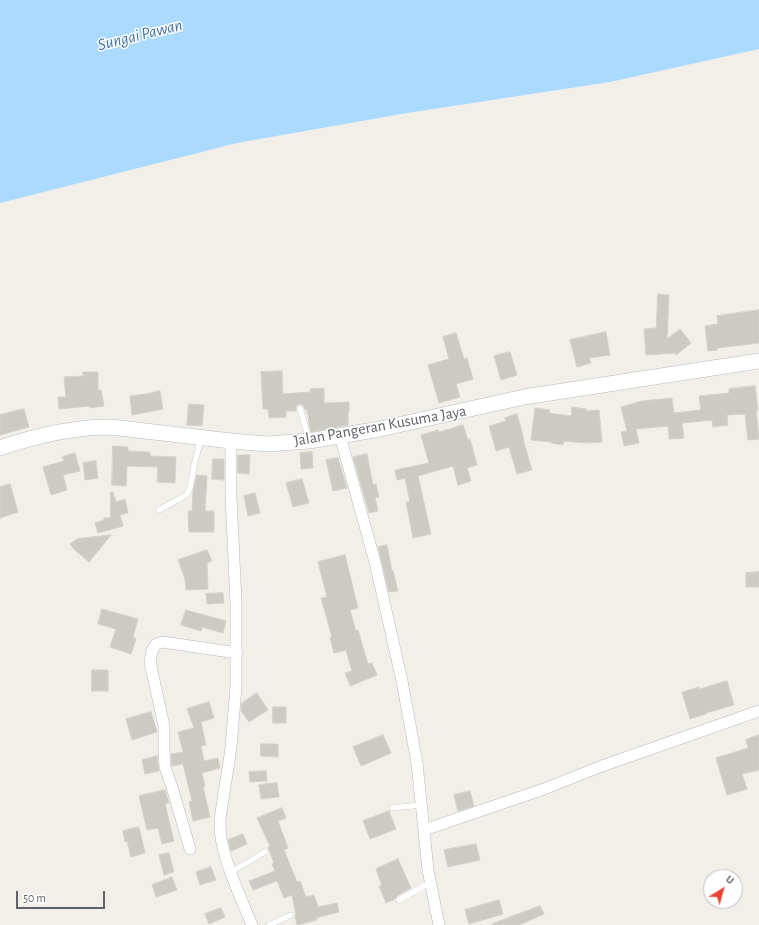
<!DOCTYPE html>
<style>
body{margin:0}
#map{position:relative;width:759px;height:925px;overflow:hidden;background:#f1efe8;font-family:"Alegreya Sans",sans-serif}
canvas{display:block}
.north{position:absolute;left:703px;top:869px;width:40px;height:40px;box-sizing:border-box;background:#fff;border:1px solid #bfc1c3;border-radius:50%;rotate:37deg;font-size:11px;font-weight:700;line-height:16px;text-align:center;color:#5f6368}
.north::after{content:'';display:block;margin:auto;width:14px;height:18px;background:#ea4335;clip-path:polygon(50% 0,100% 100%,50% 72%,0 100%)}
.scale{position:absolute;left:16px;top:891px;width:89px;height:18px;box-sizing:border-box;border:2px solid #5f6368;border-top:0;padding-left:5px;font-size:12px;line-height:14px;white-space:nowrap;color:#5f6368;-webkit-text-stroke:3px #fff;paint-order:stroke}
</style>
<div id="map">
<canvas width="759" height="925"></canvas>
<div class="north">U</div>
<div class="scale">50 m</div>
</div>
<script>
const ctx = document.querySelector('canvas').getContext('2d');
ctx.lineJoin = 'round';
function paint(path, color) { ctx.fillStyle = color; ctx.fill(path, 'evenodd'); }
function stroke(path, color, width, dash) { ctx.strokeStyle = color; ctx.lineWidth = width; ctx.lineCap = dash ? 'butt' : 'round'; ctx.setLineDash(dash || []); ctx.stroke(path); }
function drawText(font, color, halo, rows, align = 'center') {
  ctx.font = font + ' "Alegreya Sans",sans-serif'; ctx.lineWidth = 3; ctx.setLineDash([]); ctx.textBaseline = 'middle'; ctx.strokeStyle = halo; ctx.fillStyle = color; for (const [text, x, y, turn = 0] of rows) {
    ctx.save(); ctx.translate(x, y); ctx.rotate((+turn || 0) * Math.PI / 180); ctx.textAlign = isNaN(turn) ? turn : align; if (halo) ctx.strokeText(text, 0, 0); ctx.fillText(text, 0, 0); ctx.restore();
  }
}
paint(new Path2D(`
 M0,0H759V49L610,82L407,113L237,143L0,203Z`), '#aadaff');
const building = new Path2D(`
 M658,294L669,295L667,339L680,329L691,343L676,355L675,353L646,355L644,329L656,328Z
 M759,310V343L717,348V350L708,351L705,326L718,324L717,316Z
 M606,332L610,355L589,358L591,363L577,367L570,340Z
 M456,333L464,359L467,358L473,379L456,384L460,397L439,403L428,365L449,359L443,337Z
 M510,352L517,375L501,380L494,356Z
 M282,371L283,394L310,392V389L324,388V403L349,402V412H348V425L311,432L309,425L308,414H307V410H305L303,405L301,404L297,405L296,407V411H286V417L269,418L268,409H263L261,372Z
 M83,372H98V390H101L104,406L90,408V406L59,409L58,397H66L64,377L83,376Z
 M755,386L758,410H756L759,439L748,440L745,414L727,415L728,425L713,427L712,420L682,423L684,438L669,439L668,426L636,429L639,443L624,446L621,432L627,431L621,407L642,401L672,398L674,413L701,410L699,396L729,393V389Z
 M160,391L163,409L132,415L130,396L146,394Z
 M189,404L204,405L202,426L187,425Z
 M572,407L586,409V411L599,410L602,442L586,443L564,441L563,445L551,443V442L531,440L535,408L550,410L549,413L571,416Z
 M24,409L29,427L0,435V415Z
 M517,414L524,439H523L532,470L517,474L509,447L496,451L489,426L506,421L505,418Z
 M463,425L468,440L470,439L477,465L467,468L471,481L458,485L453,466L418,476L431,534L413,538L406,502H410L405,478L397,480L395,470L429,463L421,435L438,430L439,432Z
 M113,446L128,447V451L150,452V456L176,457L175,483L157,482L158,467L127,466L126,486L112,485Z
 M312,452L313,468L301,469L300,453Z
 M75,453L80,471L63,475L67,490L51,495L43,467L64,461L62,457Z
 M367,454L373,485L376,484L379,497L375,498L378,511L369,513L353,457Z
 M238,455H250L249,474L238,473Z
 M338,458L347,488L333,491L326,460Z
 M213,459H224V480L212,479Z
 M96,461L98,478L85,480L83,463Z
 M197,475L207,476L205,511H214V532H189L188,511H192L193,492Z
 M302,479L309,503L293,507L286,483Z
 M10,484L18,512L0,518V487Z
 M111,492H113L116,502L125,499L128,513L120,515L123,526L98,533L95,523L104,520V518H110Z
 M255,493L260,513L248,516L244,496Z
 M111,535L89,562L75,550L70,544L77,539Z
 M387,545L392,571H393L398,591L389,592L378,547Z
 M207,550L212,561L207,563L208,589L186,590L185,579L178,560Z
 M345,555L358,608L350,610L356,631L358,630L368,664L372,663L377,675L350,686L345,673L352,671L346,650L334,653L330,637H332L321,598L327,597L318,562Z
 M759,572V587H746V573Z
 M223,593L224,603L207,604L206,594Z
 M102,609L138,619L133,637L136,639L131,654L110,647L116,629L98,624Z
 M186,610L226,621L223,633L202,627L201,631L181,625Z
 M92,670H108V691H92Z
 M727,681L734,705L706,713V714L690,719L682,692L699,687V689Z
 M257,693L268,710L249,722L241,711L242,703Z
 M209,702L214,718L201,722L206,745L201,746L204,761L218,758L220,768L202,773L205,787H203L210,817L193,821L189,802L192,801L183,764L172,766L171,754L183,752L178,732L194,728L187,709Z
 M273,707H286V723H273Z
 M151,712L157,732L132,740L126,719Z
 M383,735L391,753L361,766L353,747Z
 M759,735V770L742,774L747,789L727,795L716,758L748,748L746,740Z
 M261,744H278V757L261,756Z
 M157,756L159,771L145,774L142,760Z
 M266,771L267,781L250,782L249,772Z
 M277,783L279,797L261,799L259,785Z
 M165,790L169,803L165,804L174,841L162,844L158,828L147,830L139,796Z
 M470,791L474,806L458,811L454,795Z
 M282,808L286,818L278,821L288,848L284,850L297,882L300,881L306,897L314,895L318,907L337,903L339,912L316,918L317,920L297,925L295,916L296,915L292,895L284,898L277,881L253,890L249,881L275,871L272,864L274,863L268,847L270,846L257,818Z
 M389,811L396,829L370,839L363,821Z
 M139,827L145,853L131,857L127,841L125,842L123,831Z
 M243,834L247,844L231,851L228,840Z
 M476,844L480,860L448,867L444,850Z
 M169,853L174,872L164,875L159,855Z
 M398,859L411,888L397,896L395,899L386,903L379,886H382L376,869Z
 M211,867L216,880L200,885L196,872Z
 M172,877L177,890L156,897L152,885Z
 M499,900L503,914L469,924L465,910Z
 M540,906L544,914L519,925H492V924Z
 M221,908L225,917L209,924L205,914Z`);
paint(building, '#cccac5');
stroke(building, '#d6d1c6', 1);
const lane = new Path2D(`
 M300,408L309,440
 M159,510L181,498L187,494L190,488L194,466L201,438
 M392,808L421,805
 M231,872L265,852
 M399,900L431,882
 M269,925L291,915`);
const street = new Path2D(`
 M340,436L375,562L402,681L417,763L428,870L439,925
 M231,441V496L236,603V687L231,748L220,819C220,827 220,835 222,843C228,871 241,898 252,925
 M424,830L544,789L602,766L759,711
 M190,849L172,787L165,767L164,749V726L150,662L152,651L156,644L163,642L237,653`);
const secondary = new Path2D(`
 M0,448C35,436 73,427 111,427L231,441L268,444L309,441L380,429L524,397L759,361`);
stroke(lane, '#b5b8bc', 6);
stroke(street, '#b5b8bc', 12);
stroke(secondary, '#b6babf', 16);
stroke(lane, '#fff', 5.5);
stroke(street, '#fff', 11);
stroke(secondary, '#fff', 15);
drawText('16px', '#5f6368', '#fff', [
 ["Jalan Pangeran Kusuma Jaya",380,426,-10]
]);
drawText('italic 17px', '#4174aa', '#fff', [
 ["Sungai Pawan",140,35,-14]
]);
</script>
